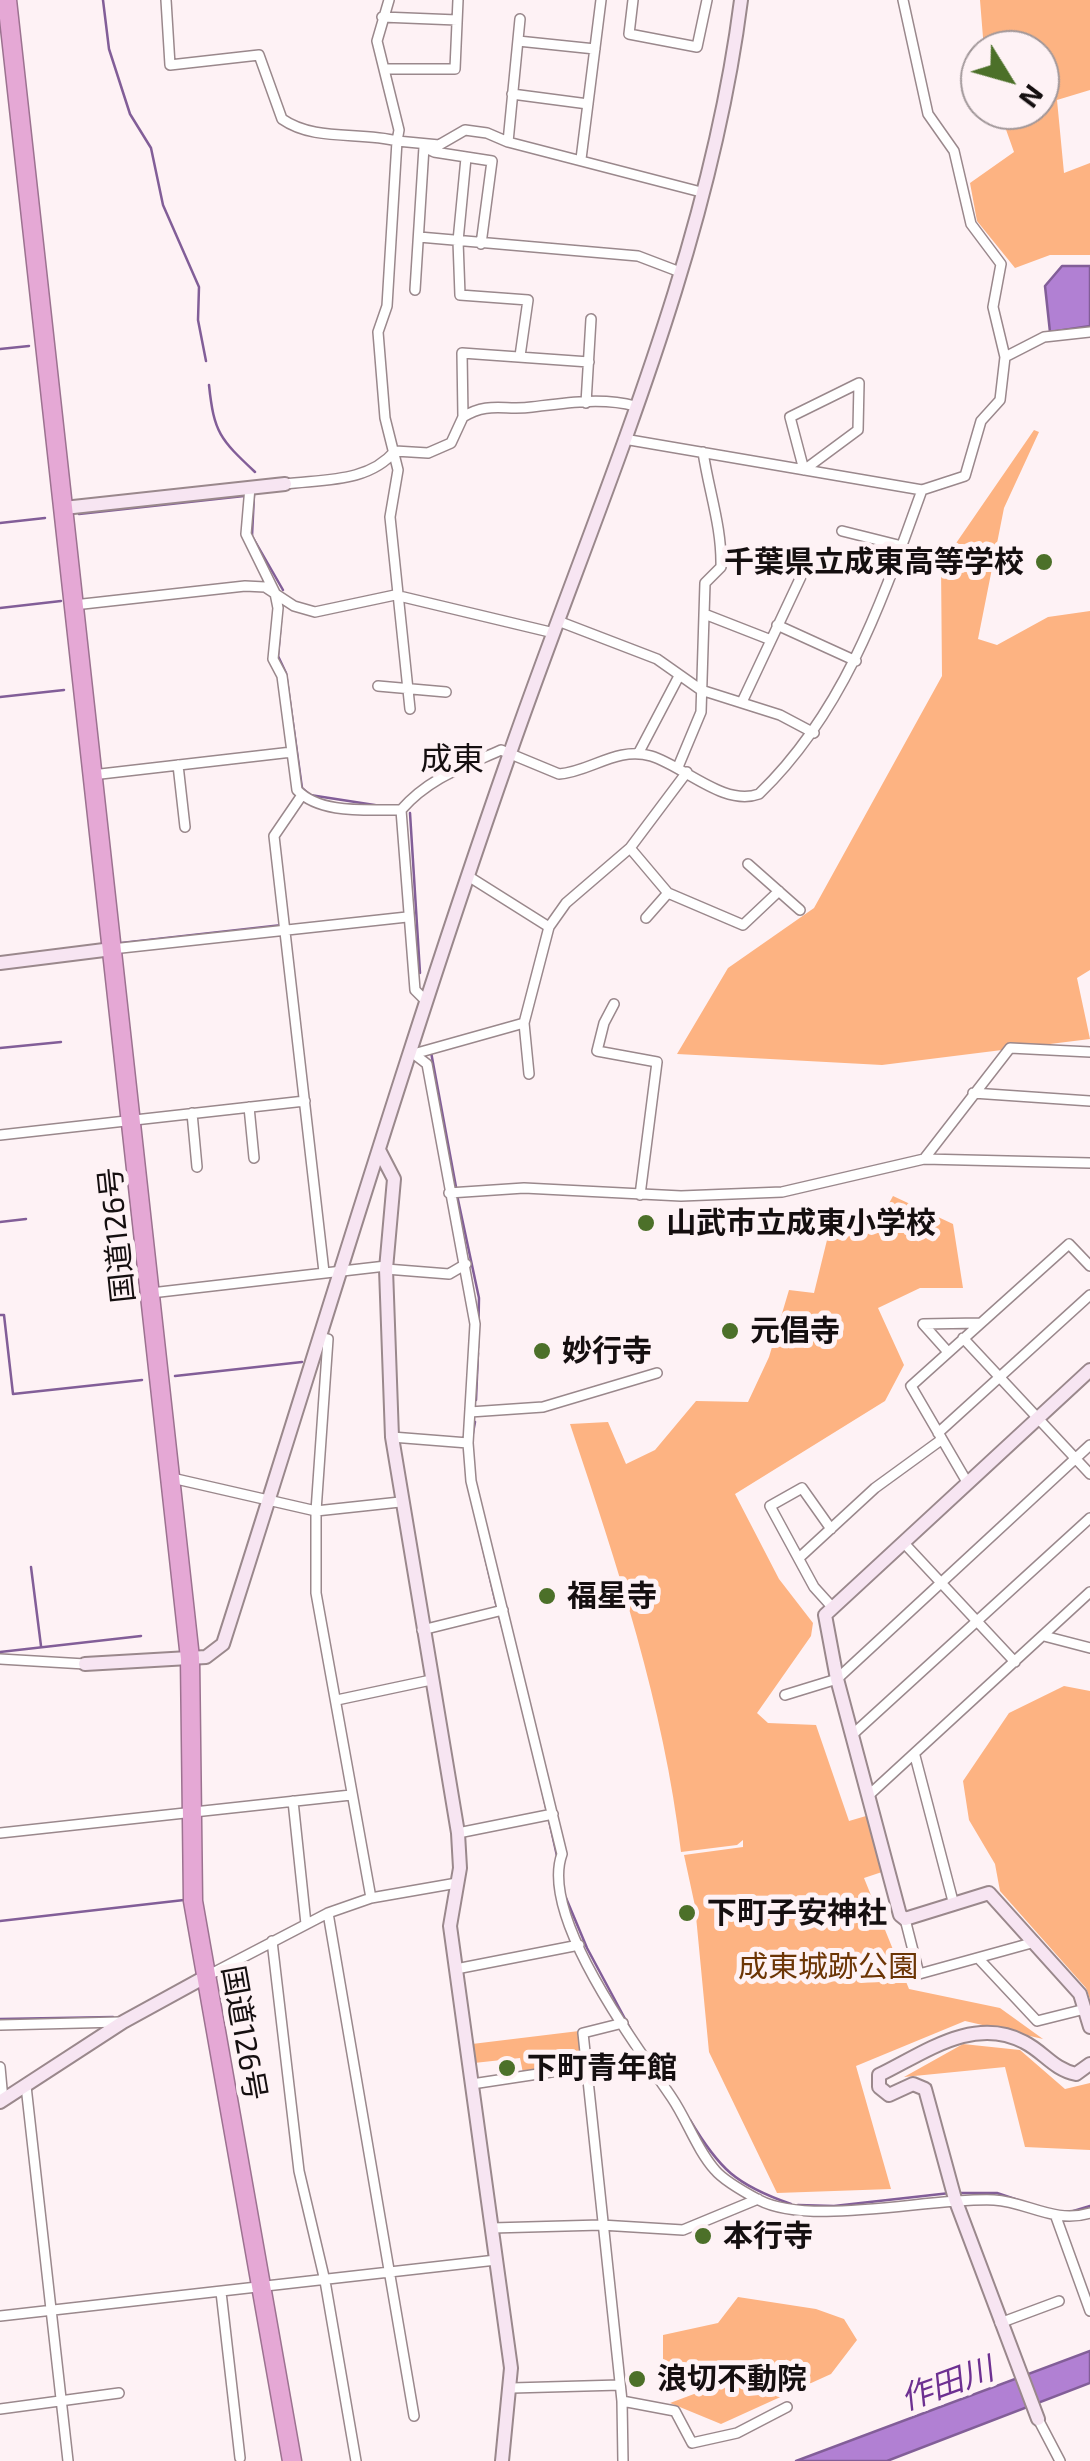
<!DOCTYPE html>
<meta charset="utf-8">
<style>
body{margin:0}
#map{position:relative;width:1090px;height:2461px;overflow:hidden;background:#fef2f5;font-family:"Exo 2",sans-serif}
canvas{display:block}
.north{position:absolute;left:960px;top:30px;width:100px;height:100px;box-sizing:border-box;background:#fef2f5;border:2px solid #a19799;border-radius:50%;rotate:127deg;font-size:28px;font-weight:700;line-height:40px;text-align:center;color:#150f10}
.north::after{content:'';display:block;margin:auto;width:35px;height:45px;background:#4c7029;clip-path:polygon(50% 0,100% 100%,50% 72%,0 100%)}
</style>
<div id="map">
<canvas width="1090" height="2461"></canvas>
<div class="north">N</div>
</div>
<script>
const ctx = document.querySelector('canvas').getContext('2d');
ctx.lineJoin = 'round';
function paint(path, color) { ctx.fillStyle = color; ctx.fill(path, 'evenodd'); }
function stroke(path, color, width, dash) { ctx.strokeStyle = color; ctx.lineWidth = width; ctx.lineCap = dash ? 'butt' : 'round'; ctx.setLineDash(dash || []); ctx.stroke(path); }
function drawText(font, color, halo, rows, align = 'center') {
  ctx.font = font + ' "Exo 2","Noto Sans JP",sans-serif'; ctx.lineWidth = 10; ctx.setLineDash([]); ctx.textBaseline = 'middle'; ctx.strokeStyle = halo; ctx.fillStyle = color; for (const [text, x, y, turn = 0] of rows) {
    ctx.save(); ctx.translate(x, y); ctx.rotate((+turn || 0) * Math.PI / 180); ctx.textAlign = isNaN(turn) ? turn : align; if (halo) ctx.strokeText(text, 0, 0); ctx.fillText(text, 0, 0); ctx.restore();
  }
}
paint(new Path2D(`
 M980,0H1090V90L1057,100L1064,173L1090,163V255H1050L1015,268L977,221L970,183L1014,152L999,110H1040V50H984Z
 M1034,430L1039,432L1004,508L978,639L997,645L1048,617L1090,611V970L1077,978L1090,1039L882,1065L677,1054L728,968L814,908L942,676L941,565Z
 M893,1196L953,1224L963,1288H920L878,1308L904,1365L885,1401L735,1494L779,1579L813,1623L811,1636L757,1713L768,1723L816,1725L849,1821L866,1816L882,1872L864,1878L909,1989L1000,2008L1043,2039L965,2021L856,2066L891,2189L777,2193L709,2052L695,1906L684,1855L743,1847V1840L737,1845L681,1852C664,1705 617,1565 570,1424L608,1422L626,1464L655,1450L696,1401L748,1402L769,1357L789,1290L814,1293L827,1240L874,1231Z
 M1064,1686L1090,1691V1999L1086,1988L1000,1891L995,1864L969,1820L963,1781L1009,1713Z
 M579,2031L583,2064L523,2073L520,2058L474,2063L472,2044Z
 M963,2044L1020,2050L1065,2089L1090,2083V2150L1025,2147L1005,2067L904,2077Z
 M738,2297L816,2309L844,2319L857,2340L831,2374L721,2424L670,2403L702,2391L705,2368L663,2361V2335L718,2323Z`), '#fdb382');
const water = new Path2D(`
 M1062,266H1090V326L1050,332L1045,286Z
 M1090,2351V2383L887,2461H796Z`);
paint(water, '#b180d3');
stroke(water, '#825e98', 2.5);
stroke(new Path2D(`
 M103,0L109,49L130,114L151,148L163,205L199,287L198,320L206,361
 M0,349L29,346
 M209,385C214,433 220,439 255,472
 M254,495L252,536L283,590
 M79,514L244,496
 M0,523L45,518
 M0,608L61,601
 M281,621L278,656L286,673L302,788L310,795L381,806
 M0,697L64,690
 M410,813L420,973
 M121,943L282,925
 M0,1048L61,1042
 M431,1052L456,1187
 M457,1195L479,1298L478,1348
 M0,1222L26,1219
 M0,1315H4L13,1394L142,1380
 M175,1376L302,1362
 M476,1400L478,1353
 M470,1449L475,1422
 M467,1480L497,1608
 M31,1567L41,1646
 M499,1616L505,1637
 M0,1652L141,1636
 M539,1776L547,1812
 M549,1820L557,1856
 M566,1898L587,1948L631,2030
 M0,1921L184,1900
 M0,2019L113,2017
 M690,2120C719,2169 736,2185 791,2204
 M958,2193H997L1018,2200
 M798,2205L834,2206L950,2193
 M1070,2212L1090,2206`), '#825e98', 2.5);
const street = new Path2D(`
 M166,0L170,65L259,55L282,119C315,142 360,131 397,141L387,306L378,332L385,418L398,470L390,517L410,709
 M389,0L377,41L399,130L397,141L439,145L465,130L487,133L508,142L701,192
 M633,0L629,34L697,47L707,0
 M382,17L457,20
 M518,41L595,49
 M385,69H455L458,0
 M512,94L588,104
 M508,142L520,19
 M466,158L458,241L460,295L528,300L520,356
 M581,159L601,0
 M419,237L638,256L680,272
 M415,290L424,147L434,152L492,161L481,244
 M1005,357L1044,337L1090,332
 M859,383L858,430L804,470L790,417Z
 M586,403L591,319
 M463,417C489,401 505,411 532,407C565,403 602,397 635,406
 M624,439L922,490L965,476L981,421L1000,400L1005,357L993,307L1001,264L971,224L954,151L928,114L903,0
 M395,451L428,453L451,443L463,417L462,353L589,362
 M285,484C323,479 368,483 395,451
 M250,487L246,534L275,593L278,608L273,659L282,676L297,790C321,815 369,809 401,810
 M842,531L902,546
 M74,605L245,586L265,587L294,606L315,612L395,595L554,633
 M707,615L771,640
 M558,621L657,659L701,690L780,715L814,733
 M777,625L856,661
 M378,686L446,692
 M742,702L805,568
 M638,754L679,676
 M178,765L185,827
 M678,767L701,712L705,583L721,567C722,527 709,492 703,452
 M92,775L292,752
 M302,795L274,836L324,1272
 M630,848L668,893L646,918
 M748,864L800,910
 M468,876L549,927
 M668,893L743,925L779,891
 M112,949L407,917
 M425,1000L415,990L401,810C429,778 463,767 501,750L559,774C590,772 617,746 651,756C684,766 724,807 759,794C845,711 882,601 922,490
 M614,1004L604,1023L597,1051L657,1062L640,1195
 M410,1051L427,1064L475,1324L468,1443L471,1481L562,1854C539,1917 637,2046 672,2098C687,2120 697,2150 715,2170C724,2181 746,2193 759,2200C810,2227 932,2197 994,2200C1028,2202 1054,2224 1090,2213
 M417,1053L524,1023
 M529,1074L524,1023L549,927L566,903L630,848L687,772
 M973,1093L1090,1101
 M249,1107L254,1158
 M192,1113L197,1167
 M0,1135L305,1101
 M924,1159L1010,1048L1090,1052
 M449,1193L524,1188L681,1196L782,1192L924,1159L1090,1163
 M386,1269L449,1274L466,1264
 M151,1293L386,1266
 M320,1337L328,1339L316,1511V1593L371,1898
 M963,1338L1090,1474
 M948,1352L923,1324L980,1323
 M470,1412L543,1407L657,1373
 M938,1433L1090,1295
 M392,1437L468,1443
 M172,1478L316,1511L400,1502
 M967,1482L911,1386L1069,1244L1090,1266
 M831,1529L802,1488L770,1506L814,1587L833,1608
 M903,1542L1015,1662
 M799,1558L875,1488L941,1440
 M422,1630L503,1610
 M1044,1636L1090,1648
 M0,1659L85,1664
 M785,1695L837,1679L1090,1445
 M337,1700L431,1680
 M852,1735L1090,1518
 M915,1756L954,1905
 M869,1795L1090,1592
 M293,1801L306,1924
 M0,1833L351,1795
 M458,1833L553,1814
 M328,1913L414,2416
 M905,1919L919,1974L1035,1942
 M272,1941L299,2171L325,2281L356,2461
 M979,1959L1037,2021L1085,2009
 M456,1969L579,1945
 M207,1976L328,1913L371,1898L457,1883
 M623,2023L583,2033L622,2401L623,2461
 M0,2025L120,2022
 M0,2067L3,2100
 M472,2084L571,2069
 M26,2086L68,2461
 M1056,2217L1090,2311
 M492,2228L601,2225L683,2230L758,2199
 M221,2292L240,2458
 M0,2316L496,2260
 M1000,2323L1059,2301
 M512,2388L620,2385
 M622,2401L675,2411L692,2443L737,2433L787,2407
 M0,2409L119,2393
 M1038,2419L1060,2461`);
const secondary = new Path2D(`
 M64,508L285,484
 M0,963L112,949
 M379,1150L394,1179L386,1269L392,1437L458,1833L460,1868L450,1926L511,2368L502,2461
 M1090,1370L825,1615L837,1679L900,1915L905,1919L989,1893L1080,1994L1090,2027
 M85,1664L206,1657L223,1644C318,1347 407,1047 510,753C596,506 708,261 741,0
 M0,2102L123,2022L205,1977
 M1038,2419L955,2199L925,2089L913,2084L889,2095L879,2087V2075C923,2054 973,2015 1024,2042C1044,2052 1053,2069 1076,2074L1090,2064`);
const highway = new Path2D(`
 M7,0L190,1658L193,1901L292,2461`);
stroke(street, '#9a888c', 12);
stroke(secondary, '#9a888c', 16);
stroke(highway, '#9c7290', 21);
stroke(street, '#fff', 9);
stroke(secondary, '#f7e5f2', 12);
stroke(highway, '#e5a8d5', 18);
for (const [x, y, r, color] of [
 [1044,562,10,"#4c7029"],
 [646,1223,10,"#4c7029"],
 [730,1331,10,"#4c7029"],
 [542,1351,10,"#4c7029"],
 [547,1596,10,"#4c7029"],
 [687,1913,10,"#4c7029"],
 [507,2068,10,"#4c7029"],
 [703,2236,10,"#4c7029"],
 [637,2379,10,"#4c7029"]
]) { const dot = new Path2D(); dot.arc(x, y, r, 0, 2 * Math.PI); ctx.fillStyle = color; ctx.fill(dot); stroke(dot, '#fef2f5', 4); }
drawText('bold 30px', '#150f10', '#fef2f5', [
 ["千葉県立成東高等学校",1024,562,"right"],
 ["山武市立成東小学校",666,1223],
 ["元倡寺",750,1331],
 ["妙行寺",562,1351],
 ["福星寺",567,1596],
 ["下町子安神社",707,1913],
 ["下町青年館",527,2068],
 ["本行寺",723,2236],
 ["浪切不動院",657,2379]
], 'left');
drawText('30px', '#150f10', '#fef2f5', [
 ["国道126号",117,1235,-96],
 ["国道126号",244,2033,80]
]);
drawText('30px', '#6c3505', '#fef2f5', [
 ["成東城跡公園",828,1967]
]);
drawText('32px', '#150f10', '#fef2f5', [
 ["成東",452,759]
]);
drawText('italic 32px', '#6d3091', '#fef2f5', [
 ["作田川",947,2384,-20]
]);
</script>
